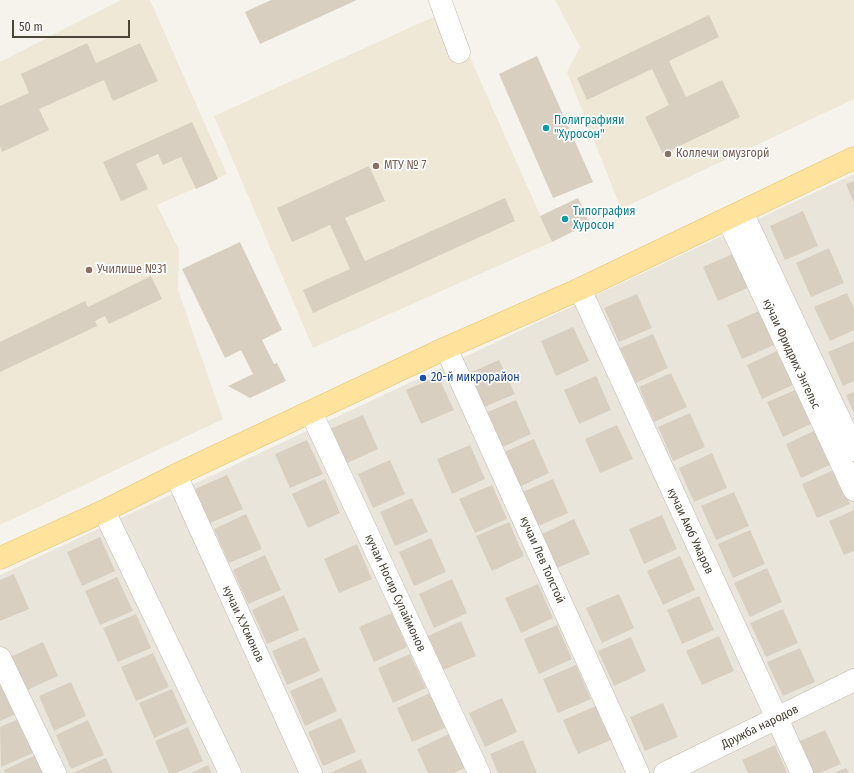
<!DOCTYPE html>
<meta charset="utf-8">
<style>
body{margin:0}
#map{position:relative;width:854px;height:773px;overflow:hidden;background:#f6f3ec;font-family:"Fira Sans Condensed",sans-serif}
canvas{display:block}
.scale{position:absolute;left:12px;top:20px;width:118px;height:18px;box-sizing:border-box;border:2px solid #4b4439;border-top:0;padding-left:5px;font-size:12px;line-height:14px;white-space:nowrap;color:#4b4439;-webkit-text-stroke:3px #fff;paint-order:stroke}
</style>
<div id="map">
<canvas width="854" height="773"></canvas>
<div class="scale">50 m</div>
</div>
<script>
const ctx = document.querySelector('canvas').getContext('2d');
ctx.lineJoin = 'round';
function paint(path, color) { ctx.fillStyle = color; ctx.fill(path, 'evenodd'); }
function stroke(path, color, width, dash) { ctx.strokeStyle = color; ctx.lineWidth = width; ctx.lineCap = dash ? 'butt' : 'round'; ctx.setLineDash(dash || []); ctx.stroke(path); }
function drawText(font, color, halo, rows, align = 'center') {
  ctx.font = font + ' "Fira Sans Condensed",sans-serif'; ctx.lineWidth = 3.5; ctx.setLineDash([]); ctx.textBaseline = 'middle'; ctx.strokeStyle = halo; ctx.fillStyle = color; for (const [text, x, y, turn = 0] of rows) {
    ctx.save(); ctx.translate(x, y); ctx.rotate((+turn || 0) * Math.PI / 180); ctx.textAlign = isNaN(turn) ? turn : align; if (halo) ctx.strokeText(text, 0, 0); ctx.fillText(text, 0, 0); ctx.restore();
  }
}
paint(new Path2D(`
 M854,174V773H0V575Z`), '#eae5da');
paint(new Path2D(`
 M121,0H150L227,174L157,205L179,250L178,290L223,419L0,525V62Z
 M555,0H854V99L621,209L567,72L580,47Z
 M449,10L552,242L313,348L214,116Z`), '#efe8d6');
paint(new Path2D(`
 M271,0H357L260,44L245,12Z
 M709,15L719,37L669,61L686,97L722,80L740,117L663,154L645,117L669,105L652,69L587,100L577,78Z
 M87,43L96,63L140,43L158,81L113,101L104,80L39,109L49,130L2,152L0,146V106L29,93L21,74Z
 M537,56L593,182L553,198L499,74Z
 M192,122L218,179L196,189L181,157L163,165L158,154L136,164L148,189L121,201L103,162Z
 M369,166L385,201L345,218L365,261L505,198L515,221L313,313L303,290L350,269L330,225L292,242L277,208Z
 M854,181V203L846,184Z
 M578,198L590,223L552,242L540,216Z
 M803,211L818,246L785,260L770,226Z
 M240,242L282,330L262,340L274,364L277,363L286,381L250,398L228,386L253,374L241,350L225,358L182,269Z
 M829,248L844,283L811,297L796,263Z
 M735,253L750,287L718,301L703,267Z
 M151,276L162,299L109,324L105,316L95,321L97,326L0,372V342L85,301L88,307Z
 M847,293L854,308V330L830,341L814,307Z
 M637,294L652,328L619,342L604,308Z
 M759,311L774,345L742,359L727,325Z
 M573,327L589,361L556,376L541,341Z
 M653,334L668,368L636,383L620,348Z
 M854,341V381L843,386L828,352Z
 M779,350L795,384L762,399L747,365Z
 M499,360L515,394L482,408L467,374Z
 M671,373L687,407L654,422L639,387Z
 M438,376L454,410L421,424L406,390Z
 M596,376L611,410L579,424L564,390Z
 M800,388L815,422L783,437L767,402Z
 M854,392V413L846,395Z
 M516,400L531,434L498,449L483,414Z
 M690,413L705,447L673,461L658,427Z
 M363,415L378,449L345,464L330,429Z
 M617,425L633,459L600,473L585,439Z
 M818,429L834,463L801,478L786,444Z
 M534,439L549,473L517,488L502,453Z
 M307,440L323,474L290,488L275,454Z
 M470,445L485,479L452,494L437,459Z
 M712,453L727,488L694,502L679,468Z
 M390,460L405,494L373,508L358,474Z
 M834,470L850,504L817,518L802,484Z
 M227,475L243,509L210,523L195,489Z
 M325,479L340,513L308,528L292,494Z
 M553,479L568,513L536,527L520,493Z
 M492,485L507,519L475,533L459,499Z
 M734,492L749,526L716,540L701,506Z
 M412,498L428,532L395,546L380,512Z
 M854,510V551L844,555L829,521Z
 M246,514L262,549L229,563L214,529Z
 M662,515L677,549L644,564L629,529Z
 M574,519L590,554L557,568L542,534Z
 M509,522L524,556L492,571L476,536Z
 M750,530L765,564L733,578L718,544Z
 M100,537L115,571L82,586L67,552Z
 M431,538L446,572L414,586L399,552Z
 M357,544L372,579L339,593L324,559Z
 M265,555L281,590L248,604L233,570Z
 M680,556L695,590L663,605L647,571Z
 M767,568L782,602L750,617L734,583Z
 M14,574L29,609L0,621V580Z
 M117,577L133,611L100,625L85,591Z
 M452,579L467,613L434,628L419,594Z
 M538,584L553,618L521,633L505,598Z
 M619,594L634,628L602,643L586,608Z
 M284,595L299,630L267,644L252,610Z
 M699,596L714,630L682,644L667,610Z
 M783,609L798,643L766,657L750,623Z
 M392,613L407,647L374,662L359,627Z
 M136,614L151,648L118,662L103,628Z
 M461,621L476,656L443,670L428,636Z
 M557,625L572,659L539,674L524,639Z
 M719,636L734,671L702,685L686,651Z
 M305,637L320,671L287,685L272,651Z
 M631,637L646,671L614,686L598,651Z
 M43,642L58,676L25,691L10,657Z
 M800,648L815,682L783,696L767,662Z
 M153,653L169,687L136,701L121,667Z
 M410,654L426,688L393,703L378,668Z
 M576,665L591,699L558,713L543,679Z
 M322,677L337,711L305,726L290,691Z
 M0,679L16,714L0,721Z
 M71,682L86,716L54,731L39,696Z
 M172,689L187,723L154,738L139,703Z
 M430,693L445,728L412,742L397,708Z
 M502,698L517,732L485,747L469,713Z
 M663,703L678,737L645,751L630,717Z
 M596,706L611,740L578,754L563,720Z
 M341,718L356,752L323,766L308,732Z
 M18,719L33,753L1,767L0,727Z
 M88,720L104,755L71,769L56,735Z
 M188,727L203,761L176,773H169L155,741Z
 M825,730L841,764L820,773H806L793,744Z
 M449,734L465,768L454,773H428L417,749Z
 M523,740L537,773H498L490,754Z
 M775,745L787,773H748L742,760Z
 M36,755L44,773H5L4,770Z
 M106,758L113,773H73Z
 M361,759L367,773H330Z
 M208,765L212,773H191Z
 M846,768L849,773H834Z`), '#d8cfc1');
const minor = new Path2D(`
 M440,0L459,52
 M742,212L854,450
 M728,219L854,490
 M580,289L802,773
 M446,348L638,773
 M311,412L479,773
 M176,475L311,773
 M104,511L230,773
 M0,658L55,773
 M665,773L854,680`);
const major = new Path2D(`
 M0,558L104,511L176,475L446,348L580,289L854,158`);
stroke(minor, '#c2bbae', 23);
stroke(major, '#e6c16a', 23);
stroke(minor, '#fff', 22);
stroke(major, '#ffe39c', 22);
for (const [x, y, r, color] of [
 [546,128,4,"#0f9aa8"],
 [668,154,4,"#8d6e63"],
 [376,166,4,"#8d6e63"],
 [565,219,4,"#0f9aa8"],
 [89,270,4,"#8d6e63"],
 [423,378,4,"#1a4fb4"]
]) { const dot = new Path2D(); dot.arc(x, y, r, 0, 2 * Math.PI); ctx.fillStyle = color; ctx.fill(dot); stroke(dot, '#fff', 1.5); }
drawText('12px', '#0d838f', '#fff', [
 ["Полиграфияи",554,121],
 ["\"Хуросон\"",554,135],
 ["Типография",573,212],
 ["Хуросон",573,226]
], 'left');
drawText('12px', '#785e54', '#fff', [
 ["Коллечи омузгорй",676,154],
 ["МТУ № 7",384,166],
 ["Училише №31",97,270]
], 'left');
drawText('12px', '#4b4439', '#fff', [
 ["кӯчаи Фридрих Энгельс",791,354,65],
 ["кучаи Аюб Умаров",690,531,65],
 ["кучаи Лев Толстой",542,560,66],
 ["кучаи Носир Сулаймонов",395,593,65],
 ["кучаи Х.Усмонов",243,624,65],
 ["Дружба народов",760,727,-26]
]);
drawText('12px', '#164399', '#fff', [
 ["20-й микрорайон",431,378]
], 'left');
</script>
